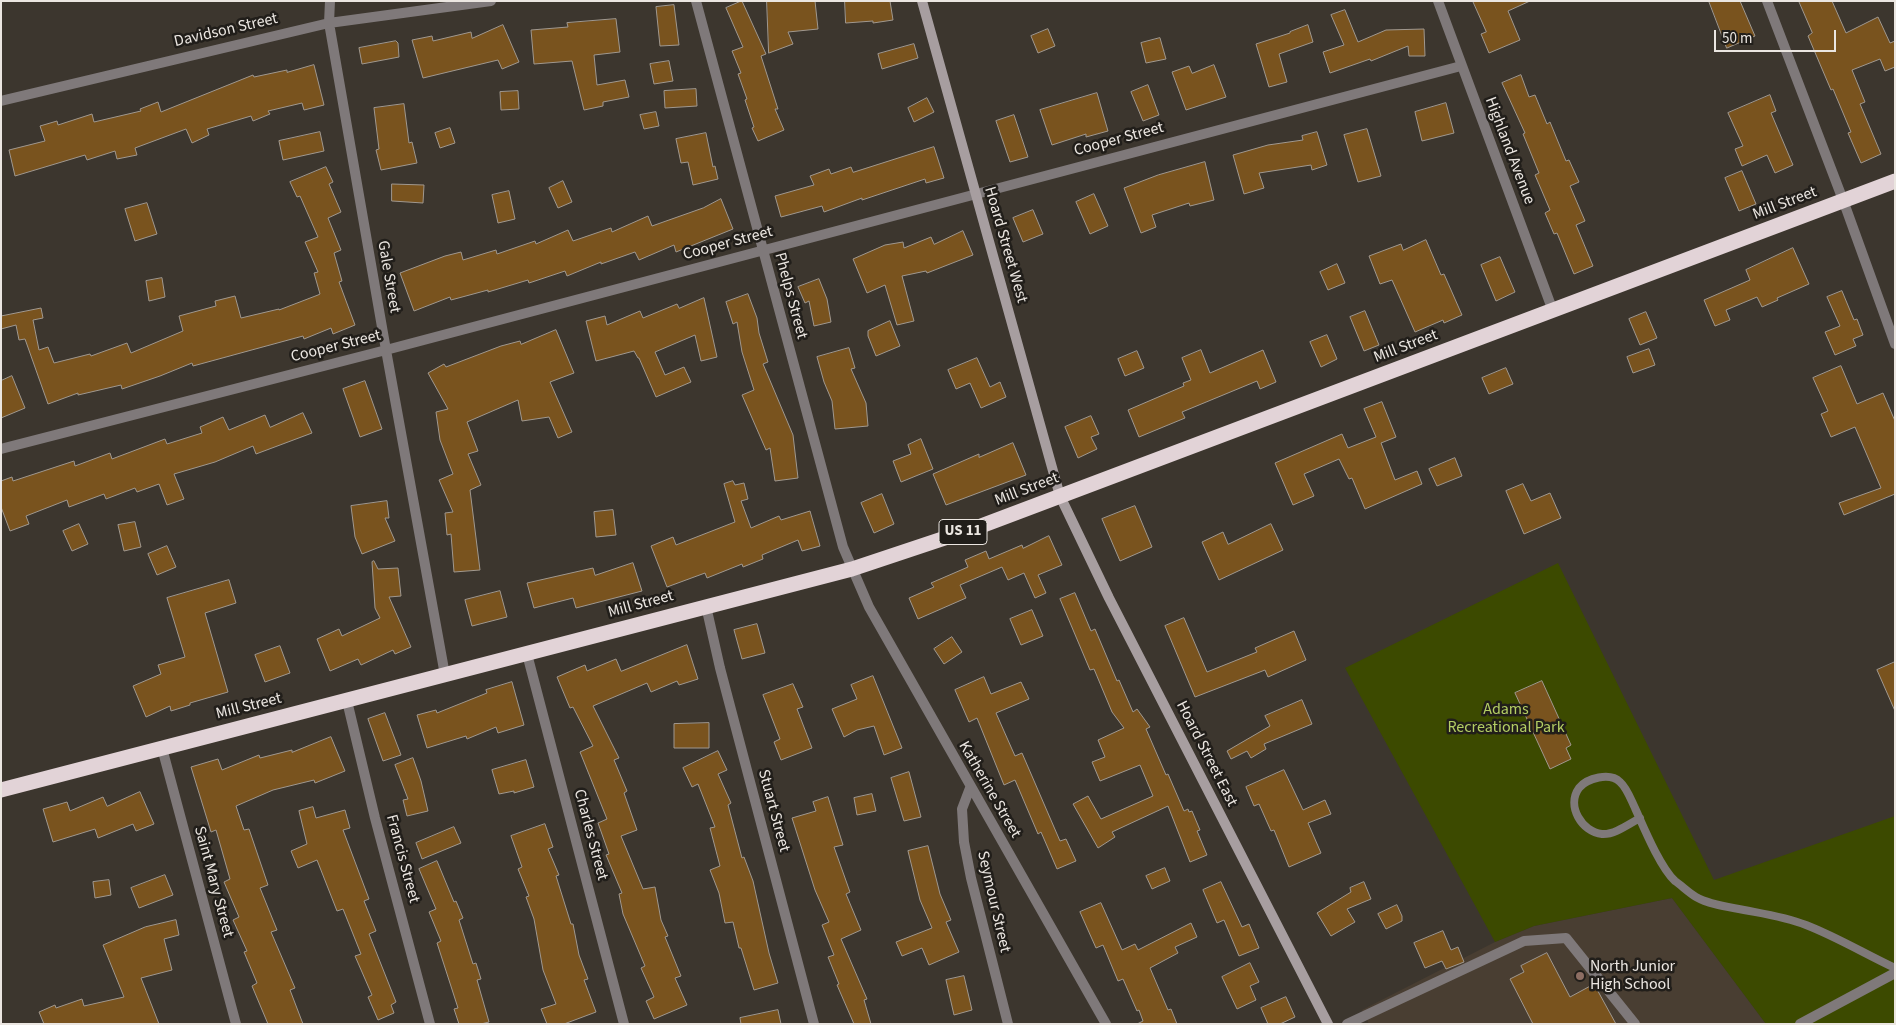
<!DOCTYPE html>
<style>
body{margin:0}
#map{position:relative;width:1896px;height:1025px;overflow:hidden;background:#3c362e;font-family:"Source Sans 3",sans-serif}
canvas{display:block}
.frame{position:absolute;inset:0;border:2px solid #ebe6e1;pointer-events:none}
.scale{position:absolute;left:1714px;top:30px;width:122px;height:22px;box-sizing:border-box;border:2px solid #ebe6e1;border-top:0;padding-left:6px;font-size:15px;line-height:18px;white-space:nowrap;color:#ebe6e1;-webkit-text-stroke:4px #211e1a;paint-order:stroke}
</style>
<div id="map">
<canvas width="1896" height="1025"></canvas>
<div class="frame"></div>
<div class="scale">50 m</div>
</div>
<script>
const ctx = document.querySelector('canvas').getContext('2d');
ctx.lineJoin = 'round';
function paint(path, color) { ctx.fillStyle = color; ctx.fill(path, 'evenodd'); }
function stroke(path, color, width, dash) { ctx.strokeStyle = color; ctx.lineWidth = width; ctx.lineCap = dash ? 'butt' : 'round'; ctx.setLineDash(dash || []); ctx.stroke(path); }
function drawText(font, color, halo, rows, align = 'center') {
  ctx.font = font + ' "Source Sans 3",sans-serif'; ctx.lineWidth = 5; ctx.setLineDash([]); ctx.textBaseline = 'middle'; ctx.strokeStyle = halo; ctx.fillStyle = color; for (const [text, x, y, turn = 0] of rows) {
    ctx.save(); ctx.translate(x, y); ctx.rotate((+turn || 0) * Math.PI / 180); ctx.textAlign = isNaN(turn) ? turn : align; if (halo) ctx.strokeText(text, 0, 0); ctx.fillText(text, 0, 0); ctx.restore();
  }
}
paint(new Path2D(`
 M1672,898L1766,1024H1369L1362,1010L1495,942L1534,926Z`), '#493e32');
paint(new Path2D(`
 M1558,563L1714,880L1895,816V1024H1766L1672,898L1534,926L1495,942L1345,668Z`), '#3c4a00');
const building = new Path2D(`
 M742,1L766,54L761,56L778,109H775L784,130L758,141L752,128L754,127L745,100L747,99L738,74L741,73L732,51L743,47L726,8Z
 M767,1H815L818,29L788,32L793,44L769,53Z
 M845,1H890L893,20L873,23V21L846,23Z
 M1473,1H1530L1508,11L1520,40L1489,53L1481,34L1486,32Z
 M1709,1H1740L1755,36L1727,48Z
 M1799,1H1832L1846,33L1878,17L1890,43L1895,41V67L1885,71L1880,59L1852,70L1865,102L1860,104L1881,154L1861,163L1848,133L1851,132L1833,89L1831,90L1808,36L1812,33Z
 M674,5L679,45L660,46L656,7Z
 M1345,10L1358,42L1386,30L1424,29L1425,56H1409L1408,46L1371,61L1370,59L1330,73L1323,52L1344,45L1331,15Z
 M616,19L620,52L594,55L597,85L625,80L629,97L603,102V106L584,110L572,61L534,64L531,30L568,27L567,23Z
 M503,25L519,62L502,69L498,60L423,78L412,40L432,36L433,41L471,32L472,38Z
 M1308,25L1313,42L1279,54L1287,82L1269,87L1256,44L1290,33V32Z
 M1048,29L1055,46L1038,53L1031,36Z
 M1160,38L1166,59L1146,63L1141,43Z
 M396,41L398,43L399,57L362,64L359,48Z
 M914,44L918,58L882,69L878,54Z
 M669,61L673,81L654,84L650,64Z
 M314,65L324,105L304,110L302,103L268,111L270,114L253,121L251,116L207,129L209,135L192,143L186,129L135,148L137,155L117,159L115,151L87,160L85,155L15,176L9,150L45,141L40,126L57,121L58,125L92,114L94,122L141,111L140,109L158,102L161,112L253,75L254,77L287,70V72Z
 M1214,65L1226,97L1186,110L1172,72L1189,66L1192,73Z
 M1521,75L1529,97L1535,95L1547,124L1550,122L1566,161L1569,160L1579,182L1570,186L1585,221L1576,225L1593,266L1574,274L1557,233L1554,234L1545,213L1550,210L1535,175L1539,173L1523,134L1525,133L1502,83Z
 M1148,85L1159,115L1143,121L1131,92Z
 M696,89L697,106L665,108L664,91Z
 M518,91L519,109L501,110L500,92Z
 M1097,93L1108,131L1086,137V134L1052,145L1040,110Z
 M1770,95L1776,111L1771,113L1793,165L1775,173L1767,155L1742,166L1735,149L1743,146L1728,113Z
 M927,98L934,112L914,122L908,108Z
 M1446,103L1454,133L1422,141L1415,112Z
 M404,104L409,143L412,142L417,163L381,170L376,150L379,149L374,108Z
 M656,112L659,126L644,129L640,115Z
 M1014,115L1028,157L1010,162L996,121Z
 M450,128L455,143L440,148L435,133Z
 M1367,129L1381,176L1358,182L1344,135Z
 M320,132L324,151L283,160L279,141Z
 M1317,132L1327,165L1312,170L1311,165L1259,173L1264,188L1244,194L1233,155L1268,145L1303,140L1302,136Z
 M706,133L713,167L715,166L718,179L693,185L688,162L681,163L676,139Z
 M934,147L944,178L926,183L925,179L862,200V198L824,212L822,206L781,217L775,196L814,185L810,176L829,169L831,174L851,167L853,172Z
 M1205,162L1214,200L1190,206L1189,203L1152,215L1156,227L1141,233L1124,188L1158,175Z
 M326,167L333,182L329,184L341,212L328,218L341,250L334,253L342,281L339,282L355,325L333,334L331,328L304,339L303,336L193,366L192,363L160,376L122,389L121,385L78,395V393L48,404L25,339L19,340L16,325L1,329V316L41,308L43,318L33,320L39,350L48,347L54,363L90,354L91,356L127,343L131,353L183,331L179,316L216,306L215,301L235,296L241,318L279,309V310L318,295L320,294L314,273L318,272L305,242L318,237L300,196L297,197L290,182Z
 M1742,171L1756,204L1739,211L1725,178Z
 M563,181L572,202L558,208L549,188Z
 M392,184L424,185L423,203L392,201Z
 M509,191L515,219L498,223L492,195Z
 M1094,194L1108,226L1090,234L1076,202Z
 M721,199L733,229L676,252L674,245L639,260L635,252L601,264V262L567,276L565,271L529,283L528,280L488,292V290L451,300L450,297L414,311L400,273L445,256L461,252L463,260L496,250L497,254L535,241L536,244L568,230L573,241L611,228L612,232L648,216L652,226L703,208Z
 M147,203L157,234L135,241L125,209Z
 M1033,210L1043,234L1023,242L1013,218Z
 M963,231L973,255L927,273L926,271L902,276L914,321L897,325L885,285L867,293L853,259L885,245L903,242L904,248L931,237L934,244Z
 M1426,240L1441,275L1444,274L1462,315L1444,323L1443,320L1415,332L1392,280L1380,284L1369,256L1401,244L1403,250Z
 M1793,248L1809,284L1777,298L1778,300L1762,307L1757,297L1726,310L1730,320L1715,326L1704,300L1750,280L1746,270Z
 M1500,257L1515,292L1496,301L1481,265Z
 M1337,264L1345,283L1328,290L1320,272Z
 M162,278L165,297L149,301L146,281Z
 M819,279L827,299L831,322L814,326L809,301L805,303L798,287Z
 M1842,291L1854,320L1857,319L1863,335L1853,339L1856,346L1835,355L1825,332L1840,326L1827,297Z
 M748,294L757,318L759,333L768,362L763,364L793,435L798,478L775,481L770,448L766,450L742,395L754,390L742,352L737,322L733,324L726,302Z
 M704,298L717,357L701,361L695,335L655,352L665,375L684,367L691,382L656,397L639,358H638L634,351L596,361L586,321L605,316L607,325L640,311L643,318L677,304L679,308Z
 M1365,311L1379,345L1364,351L1350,317Z
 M1646,312L1657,338L1640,345L1629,319Z
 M890,321L900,346L876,356L868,336V331Z
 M556,330L574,373L550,382L572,432L558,438L549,417L522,421L518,400L467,422L478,451L468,454L481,485L470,490L480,570L454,572L451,534L447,535L445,513L453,512L439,480L453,474L440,440L436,412L448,409L428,373L444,364L446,367L501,346L520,341L521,344Z
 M1327,335L1337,359L1321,367L1310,342Z
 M849,348L855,368L851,369L866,403L868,426L835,429L832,401L824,382L817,357Z
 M1649,349L1655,365L1633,373L1627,357Z
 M1201,350L1210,373L1263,350L1276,382L1260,389L1257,381L1182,412L1185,418L1139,437L1128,410L1184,386L1183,383L1191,380L1182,358Z
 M1137,351L1144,368L1125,376L1118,359Z
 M977,358L990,387L1000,382L1006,397L981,408L970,383L956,389L948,370Z
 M1841,366L1857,404L1883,393L1895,421V494L1844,515L1839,503L1881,488L1855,427L1831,437L1821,414L1828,411L1813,378Z
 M1506,368L1513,384L1489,394L1482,378Z
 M12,376L25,408L1,418V381Z
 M365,381L382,429L360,437L343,389Z
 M1382,402L1396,437L1381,443L1395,480L1417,471L1422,484L1365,509L1352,478L1349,479L1339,459L1304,474L1314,496L1293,505L1275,463L1342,434L1348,448L1376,437L1364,409Z
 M303,413L312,433L256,454L253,446L215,462L174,474L184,499L167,505L159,484L137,492L135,488L106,499L104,494L69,507L67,500L26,516L29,524L10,531L1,507V481L12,477L13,481L74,461L75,466L110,453L112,459L165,439L167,444L202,433L200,427L223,417L229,430L265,415L270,427Z
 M1091,416L1099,434L1091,437L1097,449L1078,458L1065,427Z
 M921,439L933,469L901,482L893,461L911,454L908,445Z
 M1013,443L1026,475L946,505L933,474L979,454V457Z
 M1455,458L1462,476L1437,486L1429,469Z
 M733,481L735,485L744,483L748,499L741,501L751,528L779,516L781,520L810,511L820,546L802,551L798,540L762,555L763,559L743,567L742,564L707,578L705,573L667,587L651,546L673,537L676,545L735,522L724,484Z
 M1523,484L1531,501L1550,493L1561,518L1524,534L1506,491Z
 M882,494L894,524L874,533L861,503Z
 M387,501L389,518H385L395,541L362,554L355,537L351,506Z
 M1135,506L1152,547L1120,561L1102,519Z
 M613,510L616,535L596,537L594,512Z
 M135,522L141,547L124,551L118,525Z
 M79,524L88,544L72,551L63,531Z
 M1271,524L1283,550L1219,580L1202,542L1223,532L1228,544Z
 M1049,536L1062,565L1038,575L1046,593L1035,598L1024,573L1008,580L1002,567L960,585L966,598L918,619L909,598L934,587L931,583L968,567L965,560L986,551L989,559L1022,545L1023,548Z
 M167,546L176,567L157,575L148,554Z
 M374,561L378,569L398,568L401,596L389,597L411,647L395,654L393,650L361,665L358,659L330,671L317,639L339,629L342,636L380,618L375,608L372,562Z
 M633,563L642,591L576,608L573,598L534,608L527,583L593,568L595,575Z
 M229,580L236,603L205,613L228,692L190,703V705L171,711L170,706L146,717L133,686L161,674L158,665L185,657L167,598Z
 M500,591L507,617L472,626L465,600Z
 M1075,593L1091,631L1095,629L1117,681L1119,680L1133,712L1137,709L1150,727L1146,729L1166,775L1168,774L1184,811L1188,809L1189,812L1192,811L1200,830L1197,831L1207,855L1190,862L1168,806L1112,832L1115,837L1098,848L1073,804L1088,796L1101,819L1153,796L1140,765L1100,781L1092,762L1105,757L1098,740L1124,728L1112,712L1094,669L1090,670L1060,599Z
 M1032,610L1043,636L1021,645L1010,619Z
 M1184,618L1207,672L1257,652L1255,648L1294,631L1306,660L1268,677L1265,670L1195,697L1165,626Z
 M757,624L765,653L742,659L734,630Z
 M952,637L962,652L944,664L934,649Z
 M687,645L698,679L679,685L677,681L651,692L647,683L593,706L619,758L614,760L627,791L624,793L637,830L621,836L643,889L655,887L661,920L668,936L665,937L681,976L675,978L687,1005L654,1019L646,1001L654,997L641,968L645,966L623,914L619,894L622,893L606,855L609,854L598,823L607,819L580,752L593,746L573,707L570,708L557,677L585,665L587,671L616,659L621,671Z
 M280,646L290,673L265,682L255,655Z
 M1895,662V711L1877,670Z
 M873,676L902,748L884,755L874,726L857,730L844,737L832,709L857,699L851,685Z
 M984,677L991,694L1021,682L1029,699L996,713L1015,756L1022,753L1060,841L1066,839L1076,861L1057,869L1041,832L1038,834L1015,780L1004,785L977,718L969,722L955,690Z
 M1542,681L1571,745L1566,748L1571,759L1550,769L1515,693Z
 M512,682L524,725L498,733L496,727L467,739L466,736L427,748L417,715L436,710L437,713L487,693L486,690Z
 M793,684L803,707L797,709L812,748L781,760L774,742L780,739L763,695Z
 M1302,700L1312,724L1264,744L1266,749L1251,758L1247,751L1231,759L1227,751L1270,726L1265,716Z
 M385,713L401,755L383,761L368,719Z
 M709,723V748H674V724Z
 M331,737L345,771L315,783L314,780L273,790L236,806L244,830L249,829L268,885L260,888L277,930L271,932L295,988L290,990L303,1024H268L252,986L257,983L244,952L247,951L233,920L239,917L224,882L230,879L216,830L211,832L191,767L218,759L222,770L259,755L260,758L292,750V752Z
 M718,751L727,770L718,774L731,803L728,805L742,858L744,857L753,881L769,953L778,983L754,990L741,948H739L733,922L725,923L719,893L710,870L720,866L710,828L715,827L698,784L692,787L683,768Z
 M413,758L421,781L428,811L407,816L403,800L408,799L395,765Z
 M526,760L534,787L514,793V791L499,794L492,770Z
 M1284,770L1303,810L1325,800L1331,814L1308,823L1321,853L1289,867L1274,830L1271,831L1259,804L1254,806L1246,787Z
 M909,772L921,817L904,821L891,778Z
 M140,792L154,824L136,831L133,824L98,838L95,829L53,842L43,809L67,802L70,811L103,797L107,806Z
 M872,794L876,811L857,815L854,798Z
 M828,797L843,845L834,847L850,892L846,894L861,930L841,939L867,999L864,1000L871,1024H854L837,985L839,984L828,957L834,955L822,925L829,922L815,890L792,818L816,811L813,802Z
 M313,807L316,818L345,810L350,828L343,830L369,899L364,901L376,931L369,934L396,1002L391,1005L394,1013L378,1020L368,997L372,995L355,956L361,954L343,909L337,911L317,860L298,868L291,851L307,844L299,811Z
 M545,824L553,847L548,849L559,875L556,876L571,924H573L579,955L588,979L584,980L596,1012L564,1024H547L541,1009L556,1004L543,970L534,919L526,897L529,896L518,869L522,867L511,836Z
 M454,827L461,843L422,859L416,843Z
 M928,846L940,894L951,920L946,922L959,952L929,965L922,948L902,956L896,942L932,928L920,900L908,851Z
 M437,861L454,902L456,901L463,918L459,920L473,964L476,963L481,979L477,980L489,1022L481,1024H459L454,1009L458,1008L437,943L441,941L429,912L436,909L419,869Z
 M1165,868L1170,881L1152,889L1146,876Z
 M165,875L173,895L139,908L131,888Z
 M109,880L111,895L95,898L93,882Z
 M1221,882L1242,927L1249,924L1259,948L1239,956L1224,920L1217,923L1203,890Z
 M1364,882L1371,899L1347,909L1355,922L1331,936L1317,913L1351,892L1350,888Z
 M1101,903L1122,950L1135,944L1138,950L1191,923L1197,937L1175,947L1178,953L1150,968L1168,1010L1171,1009L1177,1024H1137L1143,1021L1139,1010L1137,1011L1123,979L1118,981L1103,945L1096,948L1080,912Z
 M1397,905L1402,916V921L1386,929L1378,914Z
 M176,920L179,935L164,939L172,970L141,978L159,1024H44L39,1012L55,1005L56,1008L82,999L84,1006L124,997L103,945L145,927Z
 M1443,931L1451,950L1458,947L1464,962L1446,969L1442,961L1425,968L1414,943Z
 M1547,953L1570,997L1594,984L1616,1024H1533L1510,979L1524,972L1521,966Z
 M1250,963L1259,982L1250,986L1256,1000L1237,1009L1222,977Z
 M964,976L972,1010L954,1015L946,980Z
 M1286,997L1295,1017L1280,1024H1268L1261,1008Z
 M778,1010L781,1024H741L740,1018Z`);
paint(building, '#79531e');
stroke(building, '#a0988f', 1);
stroke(new Path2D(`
 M1640,818C1629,824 1614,835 1602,834C1582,832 1566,806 1579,788C1587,778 1610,772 1620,782C1627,788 1631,800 1635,808C1644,828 1660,867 1675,881C1682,886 1689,893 1696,897C1710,905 1729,907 1744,910C1765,914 1786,917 1806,925C1837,937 1865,954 1895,968`), '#7f797a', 8);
stroke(new Path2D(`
 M330,1L329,23L386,350L445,675
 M696,1L843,547L869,607L1106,1024
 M1438,1L1553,311
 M1767,1L1843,200L1895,344
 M1,101L329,23L491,1
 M1,449L386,350L1461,66
 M706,606L720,668L814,1024
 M527,654L624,1024
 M347,701L375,818L430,1024
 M162,748L236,1024
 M970,788L962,809L964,842L971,878L1008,1024
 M1347,1024L1524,941L1566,938L1635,1024
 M1800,1024L1895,973`), '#7f797a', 10);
stroke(new Path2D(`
 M922,1L1060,496L1109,598L1328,1024`), '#a79ea0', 10);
stroke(new Path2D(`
 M1,790L852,569L981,526L1895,181`), '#e2d3d7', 15);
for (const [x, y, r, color] of [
 [1580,976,5,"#8d6e63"]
]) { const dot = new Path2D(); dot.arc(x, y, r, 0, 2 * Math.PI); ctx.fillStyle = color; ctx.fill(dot); stroke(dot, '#211e1a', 2); }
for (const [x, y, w] of [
 [963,532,48]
]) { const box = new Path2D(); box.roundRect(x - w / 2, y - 12.5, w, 25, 4); ctx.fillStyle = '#211e1a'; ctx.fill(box); stroke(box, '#ebe6e1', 1); }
drawText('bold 15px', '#ebe6e1', null, [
 ["US 11",963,532]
]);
drawText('16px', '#ebe6e1', '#211e1a', [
 ["Davidson Street",226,31,-13],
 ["Cooper Street",1119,140,-15],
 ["Highland Avenue",1509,151,69],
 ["Mill Street",1785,204,-21],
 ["Cooper Street",728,244,-15],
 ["Hoard Street West",1005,245,74],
 ["Gale Street",388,277,80],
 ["Phelps Street",790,296,75],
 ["Cooper Street",336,347,-14],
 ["Mill Street",1406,347,-21],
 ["Mill Street",1027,490,-21],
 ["Mill Street",641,605,-15],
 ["Mill Street",249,707,-14],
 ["Hoard Street East",1206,754,63],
 ["Katherine Street",989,790,60],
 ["Stuart Street",773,811,75],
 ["Charles Street",590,835,75],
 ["Francis Street",402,859,75],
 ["Saint Mary Street",213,882,75],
 ["Seymour Street",993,902,77]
]);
drawText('16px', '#b4ce64', '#211e1a', [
 ["Adams",1506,710],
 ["Recreational Park",1506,728]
]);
drawText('16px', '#ebe6e1', '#211e1a', [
 ["North Junior",1590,967],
 ["High School",1590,985]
], 'left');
</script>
